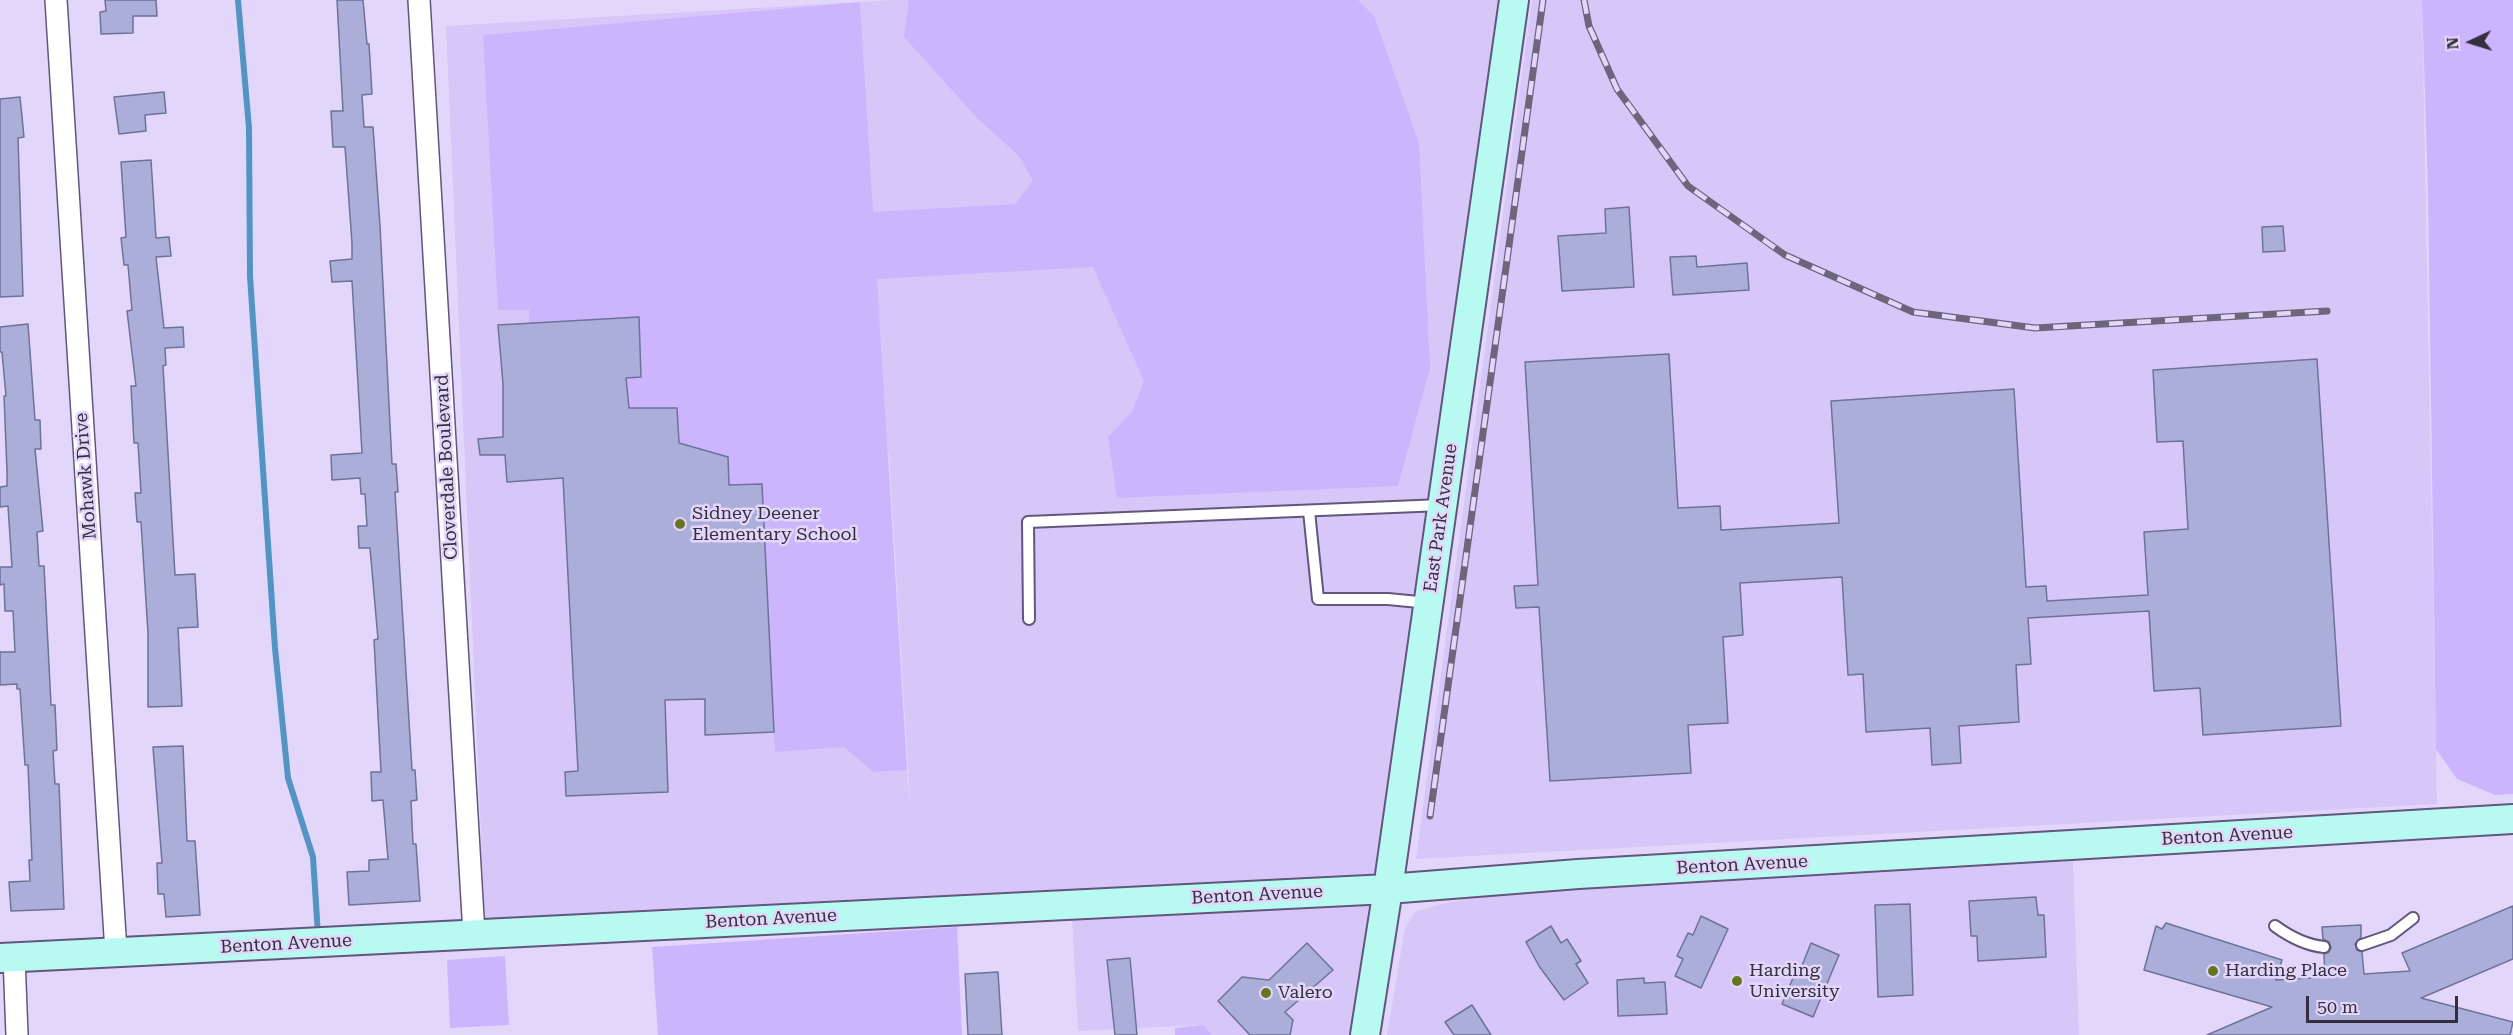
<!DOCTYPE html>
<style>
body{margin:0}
#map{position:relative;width:2513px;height:1035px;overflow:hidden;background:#e2d7fa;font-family:"Roboto Serif",serif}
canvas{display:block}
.north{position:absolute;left:2441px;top:12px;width:60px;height:60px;-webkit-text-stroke:4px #e2d7fa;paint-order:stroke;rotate:266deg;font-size:16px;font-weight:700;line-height:24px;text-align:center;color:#342e3f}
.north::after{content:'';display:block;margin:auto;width:21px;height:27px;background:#342e3f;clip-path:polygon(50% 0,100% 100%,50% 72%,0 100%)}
.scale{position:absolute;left:2306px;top:996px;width:152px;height:27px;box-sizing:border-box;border:3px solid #342e3f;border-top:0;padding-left:8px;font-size:18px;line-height:21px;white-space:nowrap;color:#342e3f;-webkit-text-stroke:4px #e2d7fa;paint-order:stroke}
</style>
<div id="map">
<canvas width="2513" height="1035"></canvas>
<div class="north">N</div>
<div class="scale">50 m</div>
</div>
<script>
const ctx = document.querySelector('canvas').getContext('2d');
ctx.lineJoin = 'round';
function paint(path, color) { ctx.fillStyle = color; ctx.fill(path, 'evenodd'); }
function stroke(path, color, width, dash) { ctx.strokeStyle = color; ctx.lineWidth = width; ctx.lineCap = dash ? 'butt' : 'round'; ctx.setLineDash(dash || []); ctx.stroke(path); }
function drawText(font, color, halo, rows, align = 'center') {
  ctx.font = font + ' "Roboto Serif",serif'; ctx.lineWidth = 5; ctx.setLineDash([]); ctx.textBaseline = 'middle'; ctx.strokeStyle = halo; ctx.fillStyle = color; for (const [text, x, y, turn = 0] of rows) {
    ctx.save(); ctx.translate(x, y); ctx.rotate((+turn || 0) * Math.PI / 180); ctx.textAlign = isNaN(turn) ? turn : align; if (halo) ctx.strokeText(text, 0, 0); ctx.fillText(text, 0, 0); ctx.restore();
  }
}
paint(new Path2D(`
 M893,0H1498L1378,880L485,927L446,26ZM888,454H889L911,819L907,770Z
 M1532,0H2422L2437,804L1416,859Z
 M2073,861L2079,1035H1387L1405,928L1415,912L1437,905L1498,893Z
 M1369,902L1354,1035H1212L1202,1025L1078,1031L1072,918Z`), '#d7c7f9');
paint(new Path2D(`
 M909,0H1358L1374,16L1419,143L1430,368L1398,486L1117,498L1108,437L1132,412L1144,381L1093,267L877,279L907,770L873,772L844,747L775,752L762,484L729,485L728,457L679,443L676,408H629L626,378L641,376L639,317L529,323V310H498L483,35L860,2L873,212L1015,204L1033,181L1019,156L977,118L904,37Z
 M2422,0H2513V794L2495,795L2457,779L2436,749L2428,192Z
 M957,927L962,1035H658L652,947Z
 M505,956L509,1025L450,1028L447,960Z
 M1203,1025L1212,1035H1175V1028Z`), '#cdb5fd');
stroke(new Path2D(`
 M238,0L249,128L250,276L275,648L288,778L313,857L318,935`), '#5494c4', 6);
const building = new Path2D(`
 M105,0H156L157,16H133V33L101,34L100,12L106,11Z
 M337,0H363L367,44H369L372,94L362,95L364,127H373L380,226L392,464H396L398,492H395L412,770H415L417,800L411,801L413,844H416L420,901L349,905L347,872L369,871V860L388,859L383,800L372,801L371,772H381L374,640L378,639L370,548H359L358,526H367L365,494H361L360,478L332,480L331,455L362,453L352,281L332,282L330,261L352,259V243L345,147H333L331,111H343Z
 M164,92L166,113L145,115L146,131L119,134L114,97Z
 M20,97L24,137L18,138L23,296L0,297V99Z
 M151,160L156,238L169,237L171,256L156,257L164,328L183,327L184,347L165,348L166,365L163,366L175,575L195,574L198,627L178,628L182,706L148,707V633L141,522H137L135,493H141L138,443H134L131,386H136L127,311L132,310L128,265H124L121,238L126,237L121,162Z
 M1629,207L1634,287L1562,291L1558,236L1606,233L1605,209Z
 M2283,226L2285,251L2263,252L2262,227Z
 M1696,256L1697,267L1747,263L1749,290L1673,295L1670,257Z
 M639,317L641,377L626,378L629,408H677L679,443L728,457L729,485L762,484L774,732L705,735V699L665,700L668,792L566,796L565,772L578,771L563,478L507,482L505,455H480L478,439L503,437V384L498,325Z
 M28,324L35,420H40L41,449H35L43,531L37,532L39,566H44L51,705H55L57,750L53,751L55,784H59L64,909L11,911L9,882L30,881L29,860H32L28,765H25L20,689H17V684L0,685V652H15L13,611H5L4,584L0,585V567H12L8,506L0,507V487L7,486V471L4,396H6L2,352H0V327Z
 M1669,354L1678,508L1720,506L1721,530L1839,523L1831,401L2014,389L2026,587L2046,586L2047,601L2148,595L2144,532L2188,529L2183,441L2157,442L2153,370L2317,359L2341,726L2203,735L2200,688L2154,691L2149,611L2028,618L2031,664L2016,665L2019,722L1959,726L1961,763L1932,765L1930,728L1866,732L1863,674L1848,675L1842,577L1740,583L1743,635L1723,637L1728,723L1688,725L1691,773L1550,781L1539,607L1516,608L1514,586L1538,585L1525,362Z
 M183,746L187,841H195L200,915L166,917L164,894H158L157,863H162L153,747Z
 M2036,897L2038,915H2044L2046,957L1978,961L1977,936H1971L1969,901Z
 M1910,904L1913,995L1878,997L1875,905Z
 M2513,906V959L2421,998L2513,1022L2510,1035H2207L2272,1007L2144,970L2156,926L2162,929L2166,923L2282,960L2276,980L2325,977L2324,954L2329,952L2331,948L2329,942L2323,939L2322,927L2361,925V937L2355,944L2357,950L2362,952L2364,974L2410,971L2402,953Z
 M1701,916L1728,929L1701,988L1675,976L1683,959L1677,956L1688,933L1693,935Z
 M1551,926L1561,943L1567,939L1581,961L1576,964L1588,983L1564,1000L1539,966L1526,942Z
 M1307,943L1333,970L1285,1012L1293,1020L1290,1035H1250L1218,1001L1242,977L1269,980Z
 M1811,943L1839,955L1813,1017L1782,1004L1798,966L1801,968Z
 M1130,958L1137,1035H1115L1107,960Z
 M998,972L1002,1035H968L965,974Z
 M1644,978V983L1665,982L1667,1014L1618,1016L1617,980Z
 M1472,1005L1491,1035H1454L1445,1022Z`);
paint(building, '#aaaed9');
stroke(building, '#6e7299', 1.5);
const lane = new Path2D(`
 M1309,511L1318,599H1388L1429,603
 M1029,619L1028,522L1442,505
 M2275,926C2290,937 2305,945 2324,947
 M2362,945L2391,935L2413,918`);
const street = new Path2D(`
 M56,0L116,952
 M419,0L474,934
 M14,957L17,1035`);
const secondary = new Path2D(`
 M0,958L1388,889L1578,874L2513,819
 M1365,1035L1388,889L1514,0`);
stroke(lane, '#63567c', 14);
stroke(street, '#63567c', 24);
stroke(secondary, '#63567c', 32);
stroke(lane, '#fff', 10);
stroke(street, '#fff', 21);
stroke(secondary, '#b8faf2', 28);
const rail = new Path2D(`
 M1584,0L1589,26L1617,89L1688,186L1785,255L1913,312L2035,328L2327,311
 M1430,816L1543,0`);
stroke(rail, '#6d657c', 7);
stroke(rail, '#e2d7fa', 4.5, [14]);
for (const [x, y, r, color] of [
 [680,524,6,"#657522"],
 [2213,971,6,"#657522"],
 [1737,981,6,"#657522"],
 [1266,993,6,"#657522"]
]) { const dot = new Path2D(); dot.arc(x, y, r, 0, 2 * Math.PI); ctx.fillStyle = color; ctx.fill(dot); stroke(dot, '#e2d7fa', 2); }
drawText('18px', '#342e3f', '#e2d7fa', [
 ["Cloverdale Boulevard",447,467,-93],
 ["Mohawk Drive",86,476,-94],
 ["East Park Avenue",1441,518,-82],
 ["Benton Avenue",2227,836,-3],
 ["Benton Avenue",1742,865,-3],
 ["Benton Avenue",1257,895,-3],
 ["Benton Avenue",771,919,-3],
 ["Benton Avenue",286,944,-3]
]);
drawText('18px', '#342e3f', '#e2d7fa', [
 ["Sidney Deener",692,514],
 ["Elementary School",692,535],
 ["Harding",1749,971],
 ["University",1749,992],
 ["Harding Place",2225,971],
 ["Valero",1278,993]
], 'left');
</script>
